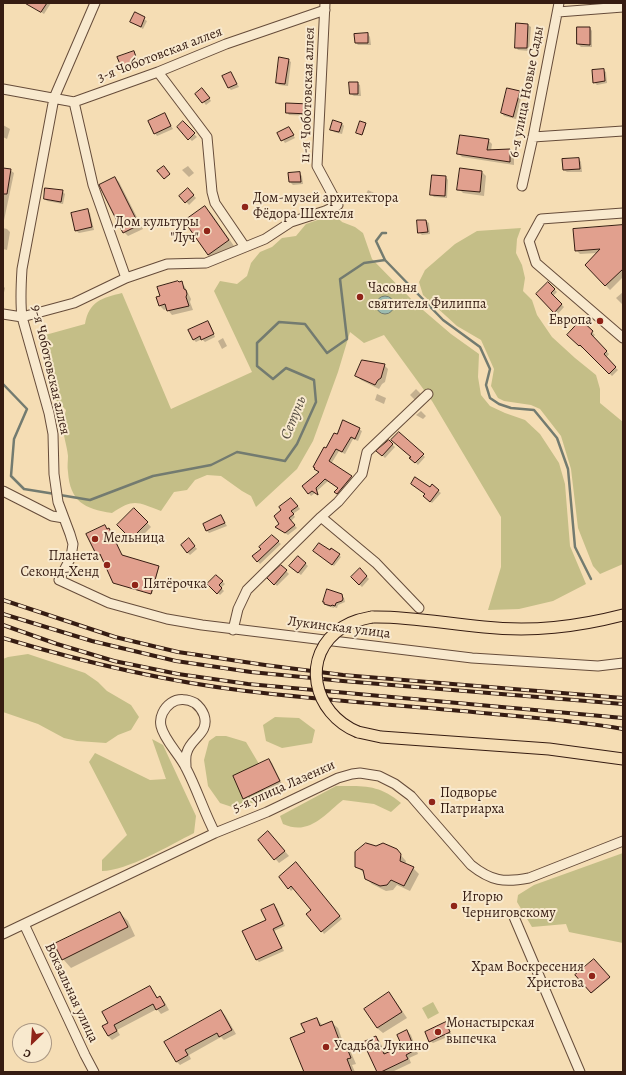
<!DOCTYPE html>
<meta charset="utf-8">
<style>
body{margin:0}
#map{position:relative;width:626px;height:1075px;overflow:hidden;background:#f5ddb4;font-family:Alegreya,serif}
canvas{display:block}
.frame{position:absolute;inset:0;border:4px solid #361c12;pointer-events:none}
.north{position:absolute;left:12px;top:1023px;width:40px;height:40px;box-sizing:border-box;background:#f8e9ce;border:1px solid #aa9783;border-radius:50%;rotate:205deg;font-size:11px;font-weight:700;line-height:16px;text-align:center;color:#361c12}
.north::after{content:'';display:block;margin:auto;width:14px;height:18px;background:#8f2418;clip-path:polygon(50% 0,100% 100%,50% 72%,0 100%)}
</style>
<div id="map">
<canvas width="626" height="1075"></canvas>
<div class="frame"></div>
<div class="north">С</div>
</div>
<script>
const ctx = document.querySelector('canvas').getContext('2d');
ctx.lineJoin = 'round';
function paint(path, color) { ctx.fillStyle = color; ctx.fill(path, 'evenodd'); }
function stroke(path, color, width, dash) { ctx.strokeStyle = color; ctx.lineWidth = width; ctx.lineCap = dash ? 'butt' : 'round'; ctx.setLineDash(dash || []); ctx.stroke(path); }
function drawText(font, color, halo, rows, align = 'center') {
  ctx.font = font + ' Alegreya,serif'; ctx.lineWidth = 4; ctx.setLineDash([]); ctx.textBaseline = 'middle'; ctx.strokeStyle = halo; ctx.fillStyle = color; for (const [text, x, y, turn = 0] of rows) {
    ctx.save(); ctx.translate(x, y); ctx.rotate((+turn || 0) * Math.PI / 180); ctx.textAlign = isNaN(turn) ? turn : align; if (halo) ctx.strokeText(text, 0, 0); ctx.fillText(text, 0, 0); ctx.restore();
  }
}
paint(new Path2D(`
 M335,214L342,222L355,227L363,233L372,259L416,304L451,334L479,354L478,377L481,395L490,406L505,413L525,420L540,434L559,463L565,484L570,546L586,584L553,601L519,609L488,610L501,567V517L432,401L384,335L364,343L350,332L338,372L313,441L297,469L256,507L251,496L242,491L221,476L207,475L195,480L187,490L174,492L161,511C137,502 134,498 112,513C84,509 70,501 68,472C67,466 68,461 68,456C67,445 62,433 63,422C64,418 65,414 66,410L56,400L38,337L85,324C89,301 102,298 122,293L171,409L252,372L214,291L220,281L237,284L247,276L251,263L260,252L272,247L282,238L296,236L306,224Z
 M521,228L517,239L516,253L522,265L525,278L523,291L532,300L537,315L552,337L575,358L596,375L600,389V403L623,422V564L600,574L593,566L578,528L571,469L561,436L540,409L531,405L504,401L498,398L491,386L494,369L481,340L457,326L423,295L419,282L425,270L455,244L477,231Z
 M28,654L85,673L98,682L107,691L131,705L139,717L131,730L118,735L106,743L77,741L64,738L38,724L3,712V659L8,657Z
 M275,717L299,718L315,730L312,743L282,748L266,741L263,725Z
 M216,736H226L246,742L259,764L264,794L261,799L256,802L235,808L220,803L208,786L204,760L209,741Z
 M152,739L163,745L196,816L194,833C170,845 127,871 102,871V860L127,835L89,762L95,753L150,780L166,779Z
 M336,786C363,786 379,784 401,803L391,812L374,804L343,800C324,815 309,836 283,824L280,816Z
 M623,853V943L569,932L566,924L532,927L517,902L518,895L534,885Z
 M433,1002L439,1013L428,1019L422,1008Z`), '#c4be87');
const water = new Path2D(`
 M376 305a9 9 0 1 1 18 0a9 9 0 1 1-18 0Z`);
paint(water, '#9cbbaf');
stroke(water, '#737b70', 1);
paint(new Path2D(`
 M34,3H51L44,14L32,6Z
 M135,14L147,21L143,29L131,22Z
 M528,25L531,27L529,51L518,50L516,47Z
 M590,28L592,31V47H581L578,44Z
 M368,34L370,37L371,45H358L356,43Z
 M134,52L136,55L140,65L125,71L123,68Z
 M288,60L291,62L288,86L279,85L277,83Z
 M603,70L606,72L607,83L597,85L594,82Z
 M231,73L239,87L231,90L229,88Z
 M357,83L360,85L361,96H354L351,94Z
 M205,92L211,101L206,105L197,94Z
 M519,92L522,94L516,119L504,116L502,113Z
 M310,105L312,108V116L289,115L287,112Z
 M164,114L173,129L157,136L155,133Z
 M183,123L197,137L192,141L178,128Z
 M342,123L344,126L342,134L334,132L332,129Z
 M365,124L366,125L363,134L357,132Z
 M3,125L10,129L7,139L3,137Z
 M289,128L295,138L285,143L279,134Z
 M488,140L492,144L491,151L510,150L514,154V165L462,157L458,153Z
 M579,159L581,162L582,172H567L564,170Z
 M188,166L194,173L189,177L182,170Z
 M3,169L10,170L14,173L3,225Z
 M482,172L486,176L484,196L463,193L459,189Z
 M289,174H300L302,176L303,184L293,185L290,182Z
 M446,177L448,180L447,198L434,197L431,194Z
 M115,178L119,182L143,229L128,236L124,232Z
 M188,190L196,198L189,205L181,196Z
 M368,190L376,194L373,200L365,196Z
 M62,191L65,194L63,204L47,201L45,199Z
 M205,208L211,213L234,246L214,260L208,255L185,222Z
 M87,210L90,213L94,230L79,233L76,231Z
 M426,221L429,223L430,234L422,235L419,232Z
 M623,226V277L610,290L586,265L597,253L580,254L576,250Z
 M3,228L7,229L10,232L7,250L3,249Z
 M181,282L185,287L191,299L190,302L193,310L172,315L167,309L164,310L160,306L161,297Z
 M548,283L557,292L553,296L564,307L557,315L538,294Z
 M3,286L5,288L3,297Z
 M623,292V305L616,298Z
 M581,321L595,335L593,337L609,354L606,358L618,370L612,376L583,347L582,348L568,335Z
 M208,322L210,324L215,337L205,342L202,339L196,342L193,339Z
 M223,338L227,346L222,349L218,341Z
 M384,365L388,369L385,382L382,384L379,389L361,380L357,376Z
 M416,389L421,394L415,400L410,395Z
 M377,394L386,398L384,404L375,400Z
 M421,411L426,416L423,419L416,415Z
 M344,421L362,431L358,441L353,439L345,454L339,451L331,464L354,479L340,496L335,492L339,488L328,481L317,491L319,495L315,493L311,496L303,486L320,473L315,469L326,449L337,436Z
 M399,433L425,457L418,465L411,458L412,457Z
 M389,441L395,447L385,458L378,451Z
 M432,486L441,493L432,503L424,496Z
 M294,501L300,509L293,514L295,517L291,521L297,528L288,535L276,527L280,524L282,510Z
 M134,509L151,527L136,542L118,525Z
 M221,516L227,526L209,533L207,531Z
 M106,527L122,556L159,567L152,594L115,583L101,555L99,556L98,555Z
 M272,536L281,544L260,564L253,556L262,549Z
 M191,542L197,549L190,555L187,552Z
 M332,549L341,557L334,566L317,553L330,551Z
 M298,557L308,566L301,575L293,569Z
 M281,566L289,574L277,586L269,578Z
 M360,570L369,579L362,587L352,577Z
 M216,576L225,584L221,588L224,591L220,595L209,584Z
 M341,595L344,598L345,602L338,605L337,608L334,607V608L327,606L325,603Z
 M269,760L272,763L282,784L247,801L244,798Z
 M268,832L289,856L279,863L259,840Z
 M376,847L396,850L406,861L405,865L413,868L419,874L410,891L397,885L393,890L386,891L372,884L366,878L364,873L356,866Z
 M299,866L342,919L324,934L322,931L312,910L294,888L291,891L280,877Z
 M274,906L277,908L285,926L274,931L284,951L259,962L257,960L243,932L267,921Z
 M120,913L128,921L135,936L71,968L63,959Z
 M594,960L610,978L592,993L577,975Z
 M150,987L158,998L160,997L164,1001L169,1010L161,1014L157,1009L117,1030L120,1035L112,1040L108,1036L104,1027Z
 M389,993L394,999L407,1018L383,1033L377,1028L365,1009Z
 M221,1011L225,1015L236,1034L224,1040L221,1037L189,1055L191,1059L180,1065L176,1061L166,1042Z
 M317,1019L323,1026L332,1023L338,1028L344,1045L350,1050L356,1064L352,1065L355,1072H305L306,1033Z
 M446,1024L452,1035L433,1043L430,1041Z
 M407,1031L411,1035L418,1054L409,1058L411,1063L392,1072H378L376,1037L379,1040L386,1054L403,1046Z`), '#0003');
stroke(new Path2D(`
 M385,260L376,241L382,233H386
 M3,384L27,409L14,439L11,476L24,489L55,494
 M60,495L90,500L153,476L211,465L237,452L285,461L297,444L316,402L314,380L286,368L273,379L257,366V343L279,322L305,324L327,353L347,339L340,279L364,263L385,260L443,320L480,347L490,369L486,385L490,398L499,404L511,408L534,410L557,438L568,469L575,547L591,579`), '#737b70', 2.5);
const building = new Path2D(`
 M25,3H47L41,12Z
 M135,12L145,17L141,27L130,22Z
 M516,23L528,24L527,48H515Z
 M577,27H590V45L577,44Z
 M368,33V43H355L354,34Z
 M134,51L138,63L122,69L117,57Z
 M279,57L289,59L285,84L276,83Z
 M604,69L605,81L593,83L592,70Z
 M231,72L237,84L228,88L222,76Z
 M349,82H358V94H350Z
 M202,88L210,98L202,103L195,94Z
 M507,88L520,91L513,117L501,113Z
 M286,103L310,104V114L286,113Z
 M165,113L171,126L154,134L148,121Z
 M333,120L342,123L339,132L330,130Z
 M183,121L195,133L188,140L177,127Z
 M360,121L366,123L362,135L356,133Z
 M289,127L294,135L281,141L277,133Z
 M460,135L489,139L487,150L510,149V162L457,154Z
 M579,158L580,169L563,170L562,159Z
 M164,166L170,174L164,179L157,171Z
 M3,168L11,169L7,194H3Z
 M460,168L482,171L480,192L457,190Z
 M300,172L301,182H289L288,173Z
 M432,175L446,176L445,196L430,195Z
 M115,177L139,225L123,233L99,185Z
 M45,188L63,190L61,202L44,199Z
 M188,188L194,195L185,203L179,196Z
 M205,206L229,240L208,255L184,221Z
 M88,209L92,227L75,231L71,213Z
 M417,220H426L428,232L418,233Z
 M623,225V269L605,286L585,265L600,249L575,251L573,229Z
 M178,281L179,282L182,281L184,289L186,290L187,294L186,297L189,306L167,311L165,304L159,306L156,297L160,296L157,287Z
 M548,282L555,289L551,293L562,304L554,313L536,294Z
 M581,320L593,331L591,334L607,351L604,354L616,367L609,374L580,345L579,346L567,335Z
 M208,321L214,334L201,340L200,336L193,340L188,330Z
 M362,360L385,364L381,378L378,380L375,385L355,376Z
 M343,420L360,428L355,439L351,437L342,452L336,449L329,461L352,476L337,494L334,492L338,488L325,479L316,488L318,495L312,491L308,494L302,486L319,472L314,469L315,468L313,467L324,447L326,448L334,433L337,434Z
 M399,432L424,454L415,463L409,458L411,457L391,440Z
 M389,440L393,444L382,456L376,451Z
 M415,477L430,487L432,484L439,490L430,502L423,496L425,494L411,484Z
 M291,498L298,506L291,511L294,514L289,518L295,525L285,533L275,527L279,524L274,516L281,510L279,507Z
 M134,508L148,522L131,539L117,525Z
 M221,515L225,523L206,531L203,524Z
 M105,525L107,529L109,528L122,555L159,566L151,594L113,583L100,554L97,556L86,534Z
 M272,535L279,541L257,562L252,556L261,549L259,547Z
 M189,538L195,546L187,553L181,545Z
 M319,543L330,550L331,548L340,554L332,565L313,551Z
 M298,556L306,563L298,573L289,566Z
 M281,565L287,570L274,585L267,578Z
 M360,568L367,576L359,585L351,577Z
 M216,575L223,581L219,585L222,588L217,594L207,584Z
 M327,589L342,594L343,599L342,601L336,603L335,606L332,605L331,606L324,604V602H323Z
 M269,759L280,781L243,799L233,776Z
 M268,831L285,851L274,860L258,840Z
 M366,843L376,846L383,843L397,849L401,854L400,861L414,867L404,886L391,880L387,885L380,886L365,879L363,870L355,867V852Z
 M296,862L340,916L321,932L306,914L311,910L291,886L288,889L279,877Z
 M274,904L283,924L273,929L282,948L256,960L242,931L266,920L261,910Z
 M120,912L128,927L62,960L54,944Z
 M594,959L610,977L591,993L575,975Z
 M150,986L157,998L160,996L165,1005L156,1010L153,1004L114,1025L117,1031L108,1036L102,1026L108,1023L102,1012Z
 M389,992L402,1012L377,1028L364,1009Z
 M221,1010L232,1030L219,1037L217,1033L185,1050L188,1055L176,1062L164,1042Z
 M317,1018L320,1026L332,1021L341,1045L345,1043L351,1058L347,1059L352,1072H304L290,1038L305,1032L301,1024Z
 M446,1022L450,1032L429,1042L425,1032Z
 M407,1030L415,1050L406,1055L408,1059L381,1072H377L363,1042L376,1036L384,1054L402,1046L397,1035Z`);
paint(building, '#e1a08e');
stroke(building, '#361c12', 1);
const minor = new Path2D(`
 M95,3L54,98L22,269C21,285 20,301 22,317L49,413L53,434L54,474L58,502L70,534L73,544L71,557L59,580L109,603L167,619L202,625L472,658L598,666L623,663
 M558,12L623,7
 M158,72L207,137L212,192L215,203L245,247
 M3,89L74,102L158,72L226,44L325,10
 M74,102L93,185L126,278
 M533,137L623,131
 M522,186L533,137L559,3
 M623,213L541,219L529,241L536,263L623,338
 M3,314L22,317L74,303L126,278L167,264L206,263L265,239L291,222L325,211L338,205L317,166L325,3
 M3,491L52,516L64,518
 M321,517L376,563L419,608
 M233,630L238,609L247,590L321,517L338,502L362,474L367,452L428,394
 M186,767C186,762 185,756 187,752C191,738 210,733 204,715C202,710 199,706 195,703C188,699 178,698 171,703C164,708 159,717 161,726C164,740 180,755 186,768C197,789 204,812 215,833
 M514,917L580,1072
 M24,924L85,1055L94,1072
 M3,934L215,833L267,812L338,778L352,774L360,773L379,776L395,784L411,796L471,865C491,881 504,883 529,878L623,841`);
const major = new Path2D(`
 M372,617C410,616 447,624 484,627C533,632 576,627 623,615
 M358,732L381,737L549,749L623,759`);
stroke(minor, '#664c3a', 11);
stroke(major, '#361c12', 13);
stroke(minor, '#f8e9ce', 9);
stroke(major, '#f5ddb4', 11);
const rail = new Path2D(`
 M3,600L115,637L178,652L265,665L343,675L623,698
 M3,614L92,641L176,661L251,672L343,681L623,704
 M3,625L57,644L114,661L178,674L248,684L623,718
 M3,638C83,662 163,681 246,691C321,700 397,705 473,712C523,717 573,720 623,729`);
stroke(rail, '#361c12', 4);
stroke(rail, '#f8e9ce', 2.5, [8]);
const majorBridge = new Path2D(`
 M358,732C313,714 299,655 343,627C352,621 362,619 372,617`);
stroke(majorBridge, '#361c12', 13, []);
stroke(majorBridge, '#f5ddb4', 11);
for (const [x, y, r, color] of [
 [245,207,4,"#8f2418"],
 [207,231,4,"#8f2418"],
 [360,297,4,"#8f2418"],
 [600,321,4,"#8f2418"],
 [95,539,4,"#8f2418"],
 [107,565,4,"#8f2418"],
 [135,585,4,"#8f2418"],
 [432,802,4,"#8f2418"],
 [454,906,4,"#8f2418"],
 [592,976,4,"#8f2418"],
 [438,1032,4,"#8f2418"],
 [326,1047,4,"#8f2418"]
]) { const dot = new Path2D(); dot.arc(x, y, r, 0, 2 * Math.PI); ctx.fillStyle = color; ctx.fill(dot); stroke(dot, '#f8e9ce', 1.5); }
drawText('14px', '#361c12', '#f8e9ce', [
 ["3-я Чоботовская аллея",160,55,-21],
 ["6-я улица Новые Сады",527,92,-79],
 ["11-я Чоботовская аллея",308,95,-88],
 ["9-я Чоботовская аллея",50,370,77],
 ["Лукинская улица",339,628,7],
 ["5-я улица Лазенки",284,787,-24],
 ["Вокзальная улица",71,993,65]
]);
drawText('14px', '#361c12', '#f8e9ce', [
 ["Дом-музей архитектора",253,199],
 ["Фёдора Шехтеля",253,215],
 ["Дом культуры",199,223,"right"],
 ["\"Луч\"",199,239,"right"],
 ["Часовня",368,289],
 ["святителя Филиппа",368,305],
 ["Европа",592,321,"right"],
 ["Мельница",103,539],
 ["Планета",99,557,"right"],
 ["Секонд-Хенд",99,573,"right"],
 ["Пятёрочка",143,585],
 ["Подворье",440,794],
 ["Патриарха",440,810],
 ["Игорю",462,898],
 ["Черниговскому",462,914],
 ["Храм Воскресения",584,968,"right"],
 ["Христова",584,984,"right"],
 ["Монастырская",446,1024],
 ["выпечка",446,1040],
 ["Усадьба Лукино",334,1047]
], 'left');
drawText('italic 15px', '#554c41', '#f8e9ce', [
 ["Сетунь",294,418,-68]
]);
</script>
